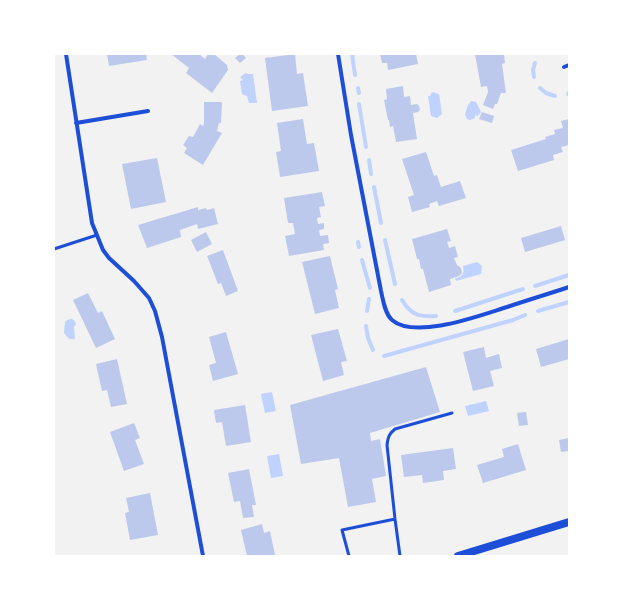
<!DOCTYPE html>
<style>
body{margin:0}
#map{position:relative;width:623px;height:610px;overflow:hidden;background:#f2f2f2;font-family:Merriweather,serif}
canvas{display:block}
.frame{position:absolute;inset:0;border:55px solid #fff;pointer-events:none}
</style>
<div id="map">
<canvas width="623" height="610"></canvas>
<div class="frame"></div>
</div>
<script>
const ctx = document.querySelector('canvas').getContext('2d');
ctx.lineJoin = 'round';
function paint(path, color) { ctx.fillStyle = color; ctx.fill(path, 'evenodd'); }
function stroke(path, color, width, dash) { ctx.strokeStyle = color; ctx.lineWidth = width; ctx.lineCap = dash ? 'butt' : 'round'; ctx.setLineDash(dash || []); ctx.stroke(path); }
paint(new Path2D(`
 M246,73L248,74H253L257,103H249L247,96L242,94L240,81L243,80L240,77Z
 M432,92L439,94L442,114L437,118L431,116L428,96H430Z
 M471,101L476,102L481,112L478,116L475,115V118L470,120L467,119L465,114L468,105Z
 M477,262L482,266L481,274L456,281L455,278C462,278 465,273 463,266Z
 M71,319L74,320L76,324L74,327L75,339H69L64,333L65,322L67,320Z
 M272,392L276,411L265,413L261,394Z
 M486,401L489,411L468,416L465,406Z
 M279,454L283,476L271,478L267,456Z`), '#bfd3fe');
stroke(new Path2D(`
 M352,54L355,75
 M534,77L533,70L535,63
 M358,88L359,93
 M540,88L546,93L555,96
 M568,94L569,93
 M359,104L366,147
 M369,160L371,174
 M374,187L381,223
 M385,240L395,284
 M358,242L359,247
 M362,260L370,288
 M535,286L569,275
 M402,300C411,315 419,317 436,316
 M367,311L369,299
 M455,311L523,289
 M538,311L569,302
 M366,326L368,338L373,350
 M384,356L513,320L525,315`), '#bfd3fe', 4);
paint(new Path2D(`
 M107,54H146L147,60L109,66Z
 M171,54H199L205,59L208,54H214L227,65L228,70L212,93L186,73L189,68Z
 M240,54H242L246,58L240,63L235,58Z
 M295,54L297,74L303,73L308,106L272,111L265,58Z
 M380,54H416L418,64L388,70L387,63H382Z
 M475,54H504L505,63L502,64L506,93H501L497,104H495L493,109L483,105L488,92L487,86L481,87Z
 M403,86L404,97L410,96L411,105L417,104L419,106L420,110L418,112L413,113L417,139L396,142L393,126L390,127L389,120H388L384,100L387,99L386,89Z
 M204,102H222L221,123H219L217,131L222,133L203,165L184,153L187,148L183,145L189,136L193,137L200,124L203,126L204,123Z
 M482,112L494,116L492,123L479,119Z
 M303,119L307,144L314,143L319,171L280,177L276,152L281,151L277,123Z
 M569,119V145L561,147L563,152L553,155L554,160L518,171L511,150L546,139L545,137L555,134L554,130L563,128L561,121Z
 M426,152L434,176L437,175L441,187L460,181L466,198L439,206L437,201L429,204L430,207L412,212L408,197L414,195L402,159Z
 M157,158L166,202L131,209L122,164Z
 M322,192L325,206L319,207L321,217L317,218L318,224L324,223V229L319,230L320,236L328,235L329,243L323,244L324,250L289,256L285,236L295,234L293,223H288L284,198Z
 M198,207V210L206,208L207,210L214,208L218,224L198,229L197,224L180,230L181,237L147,248L138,225Z
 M561,226L565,240L525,252L521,238Z
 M447,229L451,241L447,242L449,248L455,246L458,257L454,258L457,265L461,268L462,273L459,276L450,279L451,285L429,292L423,269H421L419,259H417L412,239Z
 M206,232L212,244L197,252L191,240Z
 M223,250L238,291L226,296L221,283L218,284L207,256Z
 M330,256L338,289L335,290L339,308L315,314L302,262Z
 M88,293L98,313L102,311L115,339L96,348L73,300Z
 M338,329L347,361L341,362L344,375L323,381L311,335Z
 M226,332L238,374L213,381L209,365L216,363L209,337Z
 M569,339V359L541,367L536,349Z
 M484,347L486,358L499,354L502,368L490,371L494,386L473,391L463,352Z
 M117,359L127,404L111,407L107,390L102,391L96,364Z
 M426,367L440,412L370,433L371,441L380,439L386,476L372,479L376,502L348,507L339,458L301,464L290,405Z
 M245,405L251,442L226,446L222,422L216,423L214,410Z
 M526,412L528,425L519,426L517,413Z
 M134,423L140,438L135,440L144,464L124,471L110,432Z
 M569,438V451L561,452L559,440Z
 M518,444L526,470L483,483L477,465L504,457L502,449Z
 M453,448L456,469L443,471L444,480L423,483L422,475L404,477L401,455Z
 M249,469L256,505H252L254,517L243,518L240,501L234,502L228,473Z
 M150,493L158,535L130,540L125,513L129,512L126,498Z
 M262,524L264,533L270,531L275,555L247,556L241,530Z`), '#bdc9ec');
stroke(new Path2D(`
 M54,249L97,235
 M349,556L342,530L395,519
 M400,556L395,519L387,445C388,437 389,434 395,429L452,413`), '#1d4ed8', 3);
stroke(new Path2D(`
 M66,54L92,223L103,250L109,258L134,281L149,298L155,311L162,337L203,556
 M338,54L351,135L381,291C383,300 385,314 392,320C415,340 481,315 507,307C528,300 548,294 569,287
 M564,67L569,65
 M76,123L148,111`), '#1d4ed8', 4);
stroke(new Path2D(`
 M458,556L569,522`), '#1d4ed8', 8);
</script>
